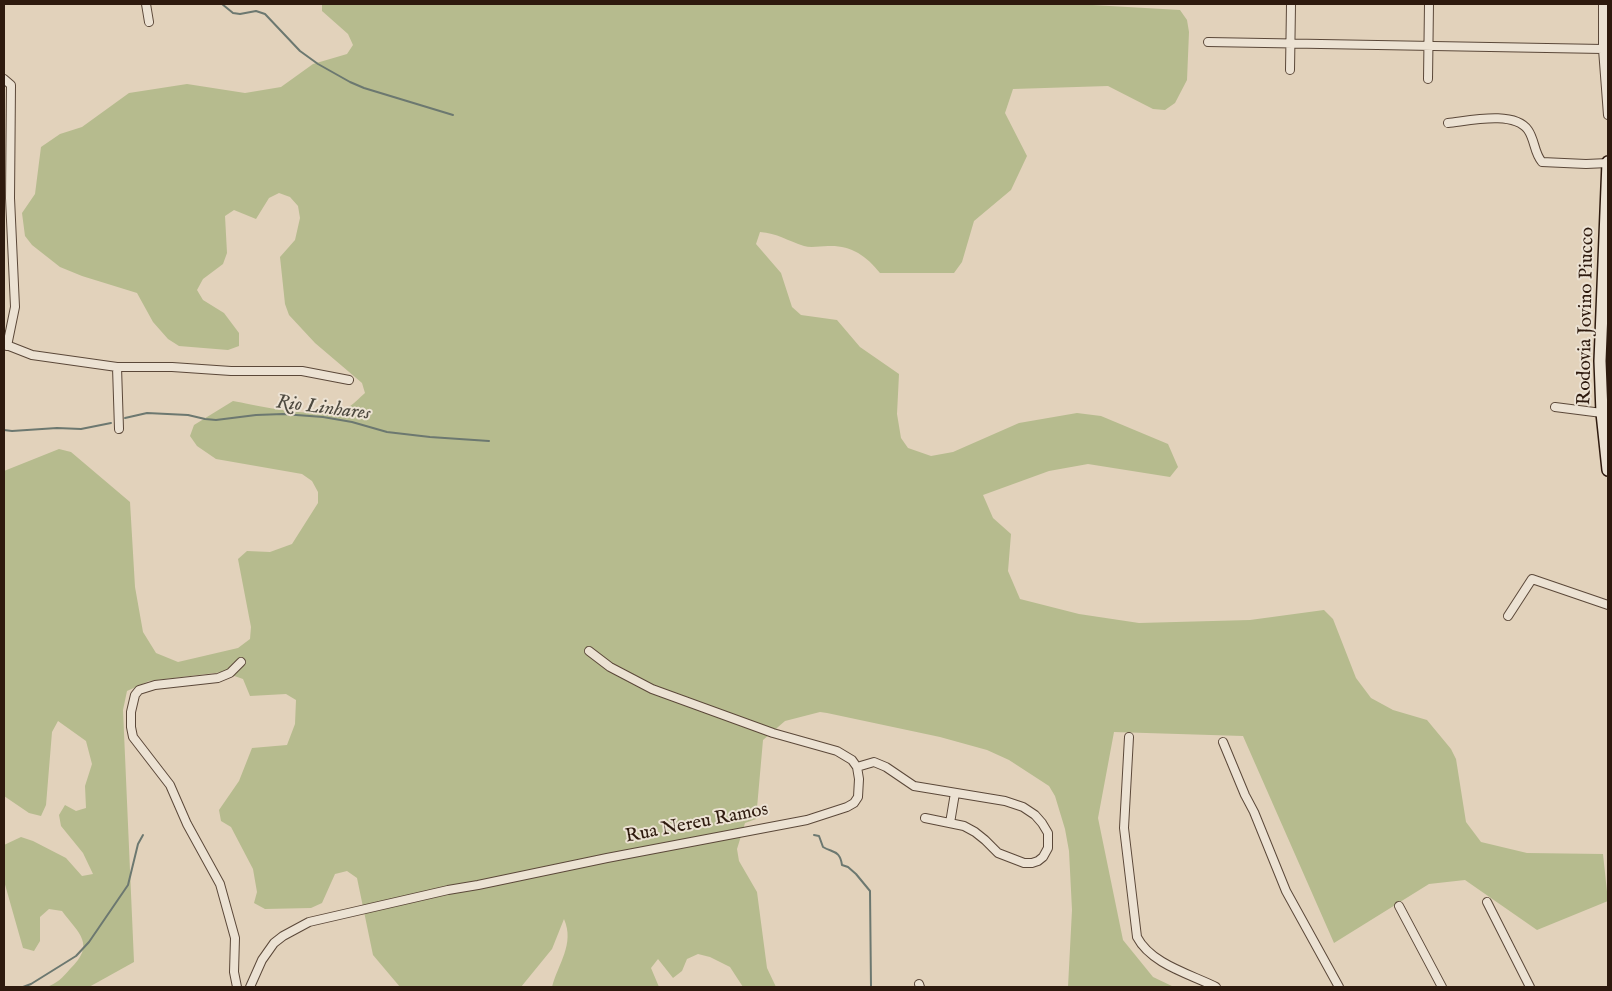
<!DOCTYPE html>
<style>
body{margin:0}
#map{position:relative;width:1612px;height:991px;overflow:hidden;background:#e2d2bb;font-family:"IM FELL English",serif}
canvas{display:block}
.frame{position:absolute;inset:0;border:5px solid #2e1a0e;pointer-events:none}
</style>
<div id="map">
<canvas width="1612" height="991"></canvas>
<div class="frame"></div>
</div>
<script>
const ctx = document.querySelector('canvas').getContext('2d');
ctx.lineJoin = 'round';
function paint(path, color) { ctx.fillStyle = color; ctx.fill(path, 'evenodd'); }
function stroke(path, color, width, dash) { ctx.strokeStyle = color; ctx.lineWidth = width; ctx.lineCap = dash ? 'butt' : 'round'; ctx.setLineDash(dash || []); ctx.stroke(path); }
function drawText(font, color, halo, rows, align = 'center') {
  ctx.font = font + ' "IM FELL English",serif'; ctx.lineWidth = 4; ctx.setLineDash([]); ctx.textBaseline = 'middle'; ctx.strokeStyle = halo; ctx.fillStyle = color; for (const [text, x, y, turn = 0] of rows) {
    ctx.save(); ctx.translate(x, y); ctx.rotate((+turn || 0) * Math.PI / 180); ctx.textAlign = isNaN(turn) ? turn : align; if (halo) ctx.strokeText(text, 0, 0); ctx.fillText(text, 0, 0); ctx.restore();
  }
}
paint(new Path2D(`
 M322,4H1075L1180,10L1187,20L1189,32L1187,80L1175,103L1165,110L1153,109L1108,86L1013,89L1005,113L1027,156L1011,190L974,221L962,262L954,273H880C866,255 850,245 828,246C820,246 811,248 804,246C788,241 777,233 760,232L756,244L781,273L792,307L801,315L837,320L860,347L899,374L897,414L901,438L908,448L931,456L953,452L1019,423L1077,413L1101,416L1168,444L1178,467L1170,477L1088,464L1049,471L983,495L993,518L1011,534L1008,571L1020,599L1079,614L1139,623L1250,620L1324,610L1333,619L1356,678L1371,698L1393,710L1427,720L1451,749L1456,759L1466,822L1481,842L1527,853L1603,854L1608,901L1537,930L1465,880L1429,884L1334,943L1243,736L1114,732L1098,818L1123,940L1153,977L1174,987H1068L1072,910L1069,851L1065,829L1055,796L1049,786L1009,760L987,750L940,737L827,713L820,712L785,721L763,740L756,819L745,823L737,849L739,861L757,892L767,968L776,987H743L730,967L710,957L698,954L687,959L682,971L673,978L658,959L651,968L659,987H552C558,964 575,944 564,919L552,949L521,987H400L373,955L357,878L347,871L335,874L322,903L311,908L265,909L254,903L257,892L253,869L231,827L221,821L219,810L239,781L252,748L287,745L295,724L296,700L286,694L250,696L243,679L223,672L149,681L127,691L123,710L134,962L89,987H46C57,984 63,977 70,969C96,944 79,934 62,911L49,909L40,917V941L34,951L23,948L4,881V845L21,837L33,841L66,858L82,876L93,874L83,853L61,826L59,815L65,805L76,811L86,808L85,786L92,764L86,741L58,721L52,732L46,805L41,816L29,813L4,796V471L59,449L71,452L130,502L135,587L143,632L156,653L178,662L238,648L250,639L251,627L238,559L247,551L270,552L292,544L318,503V492L312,481L302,474L216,459L197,446L190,436L194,425L233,401C261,406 322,421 347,408C353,405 359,398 365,393L362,383L315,343L289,315L285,304L280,257L295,240L300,218L298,206L290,197L279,193L269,198L256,219L234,210L225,216L227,253L223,264L203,279L197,290L203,300L224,313L239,333V346L228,350L179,346L168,339L153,322L137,293L82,276L60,267L32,245L25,236L22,213L35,194L41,147L60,134L82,127L129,93L187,84L245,93L281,87L313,64L347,54L353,45L348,34L322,11Z`), '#b6bb8e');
stroke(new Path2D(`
 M222,4L233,13L240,14L256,11L265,14L300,51L318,64L350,82L364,88L453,115
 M125,418L147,413L188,415L205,419L216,420L256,415L283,414L323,417L352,422L387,432L430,437L489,441
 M4,430L12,431L57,428L81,429L111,423
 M814,835L819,836L823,847C833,853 840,850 842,865L848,867L856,874L870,891L871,987
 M23,987L31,984L76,956L89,942L128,885L138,844L143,835`), '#6c7870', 2);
const street = new Path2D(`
 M146,4L149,22
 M1603,4V49L1608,115
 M1208,42L1603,49
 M1290,70L1291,5
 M4,79L11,85L10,198L15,307L7,346
 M1428,79L1429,4
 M1448,123C1468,121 1514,110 1528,130C1535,140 1534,153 1542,162L1586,164L1608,163
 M4,344L32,355L117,367H172L231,371H302L349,380
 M117,367L119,429
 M1555,407L1602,413
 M1508,616L1532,579L1608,605
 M1129,737L1124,828L1137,937C1151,964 1190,974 1216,987
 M1223,742L1245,795L1254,812L1286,891L1339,987
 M857,767L874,762L886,767L914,786L1005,801L1023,807L1035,815L1042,823L1048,833V848L1043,857L1038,861L1032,863H1024L998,853L985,840L975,832L964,826L925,818
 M950,823L955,793
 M1487,902L1530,987
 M1399,906L1442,987
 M919,984L920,987
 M237,987L234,972L235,938L220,884L187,824L170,785L133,737L131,727V712L135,695L139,690L155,685L218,678L230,673L241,662
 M250,987L262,960L274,943L283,936L309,922L448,890L478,885L607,858L807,820L847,807L854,803L858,797L859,779L857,767L852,760L837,751L773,733L652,689L610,667L589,651`);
const secondary = new Path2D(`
 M1608,162L1600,361L1602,413L1608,470`);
stroke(street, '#5b4839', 10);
stroke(secondary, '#2e1a0e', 14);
stroke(street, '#ece2d3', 8);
stroke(secondary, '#ece2d3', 11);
drawText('19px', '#2e1a0e', '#ece2d3', [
 ["Rodovia Jovino Piucco",1587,316,-89],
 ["Rua Nereu Ramos",697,824,-11]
]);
drawText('italic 20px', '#4d493f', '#ece2d3', [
 ["Rio Linhares",323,409,7]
]);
</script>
